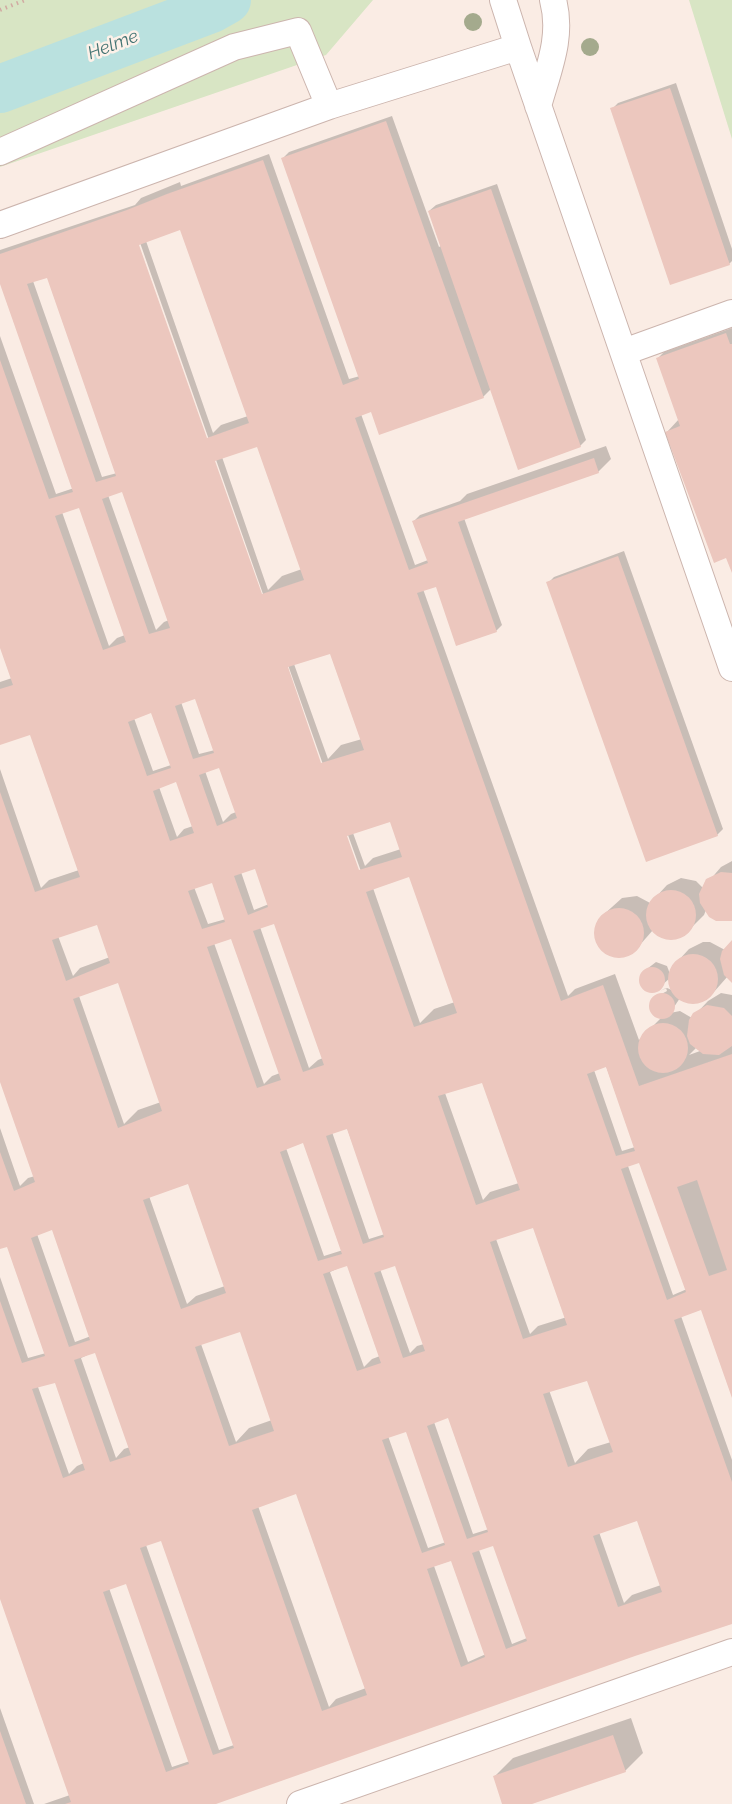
<!DOCTYPE html>
<style>
body{margin:0}
canvas{display:block;background:#faece4}
</style>
<canvas width="732" height="1804"></canvas>
<script>
const ctx = document.querySelector('canvas').getContext('2d');
ctx.lineJoin = 'round';
function paint(path, color) { ctx.fillStyle = color; ctx.fill(path, 'evenodd'); }
function stroke(path, color, width, dash) { ctx.strokeStyle = color; ctx.lineWidth = width; ctx.lineCap = dash ? 'butt' : 'round'; ctx.setLineDash(dash || []); ctx.stroke(path); }
function drawText(font, color, halo, rows, align = 'center') {
  ctx.font = font + ' Raleway,sans-serif'; ctx.lineWidth = 5; ctx.setLineDash([]); ctx.textBaseline = 'middle'; ctx.strokeStyle = halo; ctx.fillStyle = color; for (const [text, x, y, turn = 0] of rows) {
    ctx.save(); ctx.translate(x, y); ctx.rotate((+turn || 0) * Math.PI / 180); ctx.textAlign = isNaN(turn) ? turn : align; if (halo) ctx.strokeText(text, 0, 0); ctx.fillText(text, 0, 0); ctx.restore();
  }
}
paint(new Path2D(`
 M0,0H373L326,55L0,167Z
 M689,0H732V139Z`), '#d8e5c4');
paint(new Path2D(`
 M676,83L732,249V261L729,264L612,109L618,103Z
 M392,116L439,247L441,246L429,211L436,205L497,184L586,440L580,446L491,389L483,397L372,410L361,414L415,565L428,560L414,521L420,515L460,501L467,494L606,446L611,459L598,472L464,518L502,625L496,631L437,585L423,589L568,996L575,989L615,974L639,1040L662,1017L655,1014L651,1008L654,998L667,991L666,988L660,991L667,988L672,990L670,978L661,986L651,991L644,989L640,979L643,972L656,962L667,966L670,974L676,963L689,949L703,942H710L725,950L732,943V980L728,976L713,993L700,1002L684,1001L680,998L670,1013L680,1011L692,1018L708,1001L721,993L732,995V1395L701,1308L681,1316L732,1460V1623L634,1655L211,1804H44L70,1795L0,1597V1277L28,1358L46,1353L8,1245L0,1247V1128L20,1186L28,1178L35,1176L0,1077V769L41,888L49,880L79,870L31,732L0,744V682L12,678L0,643V336L56,494L74,488L0,280V250L135,205L141,198L180,182L181,186L269,154L349,379L360,376L283,158L289,152ZM181,227L248,416L221,425L213,433L146,241ZM138,237L263,594L261,597L135,238ZM48,276L117,473L102,477L33,281ZM258,444L302,569L282,576L268,590L222,457ZM123,491L169,620L164,622L156,630L108,495ZM80,506L125,635L117,638L109,646L62,512ZM331,651L362,739L341,745L328,759L294,664ZM288,665L339,810L336,811L286,667ZM196,696L215,750L199,754L181,702ZM152,711L171,765L153,771L134,718ZM220,766L236,812L231,814L223,822L205,771ZM177,780L193,826L184,829L177,837L159,787ZM390,819L401,849L373,858L365,866L353,833ZM345,835H348L363,877L360,878ZM255,866L269,904L254,910L241,872ZM410,874L455,1002L434,1009L420,1023L373,888ZM212,881L226,919L208,924L194,887ZM98,922L110,957L80,968L73,976L58,936ZM275,922L323,1058L318,1060L309,1068L260,927ZM232,937L280,1073L272,1076L264,1084L214,943ZM118,981L161,1102L138,1110L124,1124L79,996ZM696,1048L700,1051L689,1055ZM606,1066L635,1147L622,1151L594,1070ZM483,1081L519,1183L490,1192L483,1200L445,1093ZM347,1128L385,1234L369,1239L332,1132ZM304,1141L343,1250L324,1256L286,1148ZM640,1160L687,1289L673,1295L628,1166ZM188,1181L225,1286L196,1296L187,1304L149,1196ZM534,1225L567,1317L538,1326L530,1334L496,1239ZM53,1227L91,1336L75,1342L37,1234ZM348,1264L380,1356L372,1359L364,1367L330,1272ZM396,1264L424,1344L417,1346L410,1353L380,1269ZM240,1329L272,1420L249,1428L236,1442L201,1344ZM96,1351L130,1447L124,1449L116,1458L81,1358ZM588,1378L611,1442L588,1449L575,1463L549,1390ZM55,1381L84,1463L77,1466L69,1474L38,1387ZM449,1416L489,1529L473,1534L434,1422ZM407,1430L446,1542L428,1548L388,1436ZM297,1491L366,1688L336,1699L329,1707L258,1506ZM637,1518L661,1585L632,1595L624,1603L599,1532ZM162,1539L234,1745L219,1750L146,1545ZM494,1544L527,1638L512,1644L479,1550ZM452,1560L486,1654L468,1662L434,1566ZM127,1582L190,1761L172,1767L109,1588Z
 M732,328V569L667,432L679,419L658,358L664,352Z
 M624,551L723,829L717,835L548,583L554,577Z
 M732,861V920L706,910L704,915L685,934L670,939L656,933L653,930L639,946L626,956L619,957L604,951L596,938V930L602,916L622,898L637,896L652,904L654,899L667,885L681,878L696,881L703,888L721,867Z
 M0,1708L34,1804H0Z
 M631,1718L643,1753L625,1771L527,1804H504L495,1776L513,1758Z`), '#0003');
stroke(new Path2D(`
 M0,89L211,9L227,0`), '#bae1df', 48);
paint(new Path2D(`
 M670,88L730,265L670,285L610,108Z
 M386,121L484,398L379,435L371,412L355,418L409,570L428,563L412,521L594,458L599,473L458,522L497,632L456,646L436,587L417,593L561,1001L603,985L639,1086L732,1054V1398L701,1310L674,1320L732,1482V1624L635,1656L216,1804H65L71,1802L0,1599V1301L22,1363L45,1356L7,1247L0,1249V1152L14,1191L35,1182L0,1082V792L35,892L80,877L30,735L0,745V689L13,685L0,648V360L49,499L73,492L0,284V254L127,210L167,194L263,160L343,385L359,379L281,158ZM180,230L249,423L207,438L139,245ZM47,278L116,476L96,482L27,284ZM257,447L304,580L262,594L215,461ZM122,492L170,628L149,634L102,499ZM79,508L126,642L103,650L55,516ZM330,654L364,750L321,763L288,667ZM195,699L214,753L193,759L175,706ZM151,713L171,768L147,776L128,722ZM219,768L237,818L217,826L199,775ZM176,782L194,833L170,841L153,791ZM390,822L402,857L359,870L347,836ZM255,869L268,907L248,915L234,876ZM409,877L457,1013L414,1027L366,892ZM212,883L225,922L202,929L188,891ZM274,924L324,1065L303,1072L253,931ZM97,925L110,963L66,981L52,940ZM231,939L281,1080L257,1088L207,947ZM118,983L162,1111L118,1128L73,999ZM606,1067L635,1151L616,1156L587,1074ZM482,1083L520,1190L476,1205L438,1096ZM347,1129L384,1237L363,1244L326,1136ZM303,1143L342,1254L318,1261L280,1152ZM639,1163L686,1292L667,1300L621,1169ZM697,1180L727,1270L709,1276L677,1187ZM188,1184L226,1293L181,1309L143,1200ZM533,1228L567,1325L523,1339L490,1242ZM52,1230L90,1340L69,1347L31,1238ZM347,1266L381,1363L357,1371L323,1274ZM395,1266L425,1351L403,1358L374,1273ZM240,1332L274,1431L229,1446L195,1347ZM95,1353L131,1455L110,1462L74,1360ZM587,1381L613,1452L568,1467L543,1394ZM55,1383L85,1470L63,1478L32,1389ZM448,1418L488,1532L467,1539L427,1426ZM406,1432L445,1545L422,1553L382,1440ZM296,1494L367,1695L322,1711L252,1510ZM637,1521L662,1592L618,1607L593,1536ZM161,1541L234,1748L213,1755L140,1548ZM493,1546L527,1641L506,1649L472,1553ZM451,1561L485,1657L461,1667L427,1569ZM126,1584L189,1764L166,1772L103,1592Z
 M491,189L581,447L518,470L428,211Z
 M726,333L730,344H732V573L726,558L714,563L665,432L680,426L656,358Z
 M618,556L718,836L646,862L546,582Z
 M721,872L732,873V921H716L709,917L700,903L699,894L706,879Z
 M646 915a25 25 0 1 1 50 0a25 25 0 1 1-50 0Z
 M594 933a25 25 0 1 1 50 0a25 25 0 1 1-50 0Z
 M732,940V983L724,975L720,959L722,951Z
 M668 979a25 25 0 1 1 50 0a25 25 0 1 1-50 0Z
 M639 980a13 13 0 1 1 26 0a13 13 0 1 1-26 0Z
 M649 1006a13 13 0 1 1 26 0a13 13 0 1 1-26 0Z
 M707,1005L724,1008L732,1016V1046L719,1055L703,1054L690,1044L687,1036L689,1020L693,1013Z
 M638 1048a25 25 0 1 1 50 0a25 25 0 1 1-50 0Z
 M0,1731L26,1804H0Z
 M613,1735L626,1772L532,1804H502L493,1776Z`), '#ecc7be');
const minor = new Path2D(`
 M518,47L732,668
 M538,106C548,70 563,37 553,0
 M0,152L234,47L298,31L329,106L518,47L503,0
 M0,225L329,106
 M624,352L732,313
 M300,1804L732,1652`);
stroke(minor, '#ccb5ae', 28);
stroke(new Path2D(`
 M0,10L25,0`), '#d1aaa2', 4, [1.5, 4.5]);
stroke(minor, '#fff', 26);
ctx.fillStyle = '#a4aa8d';
for (const [x, y] of [
 [473,22],
 [590,47]
]) { ctx.beginPath(); ctx.arc(x, y, 9, 0, 2 * Math.PI); ctx.fill(); }
drawText('italic 18px', '#427372', '#fdf1e9', [
 ["Helme",113,45,-21]
]);
</script>
